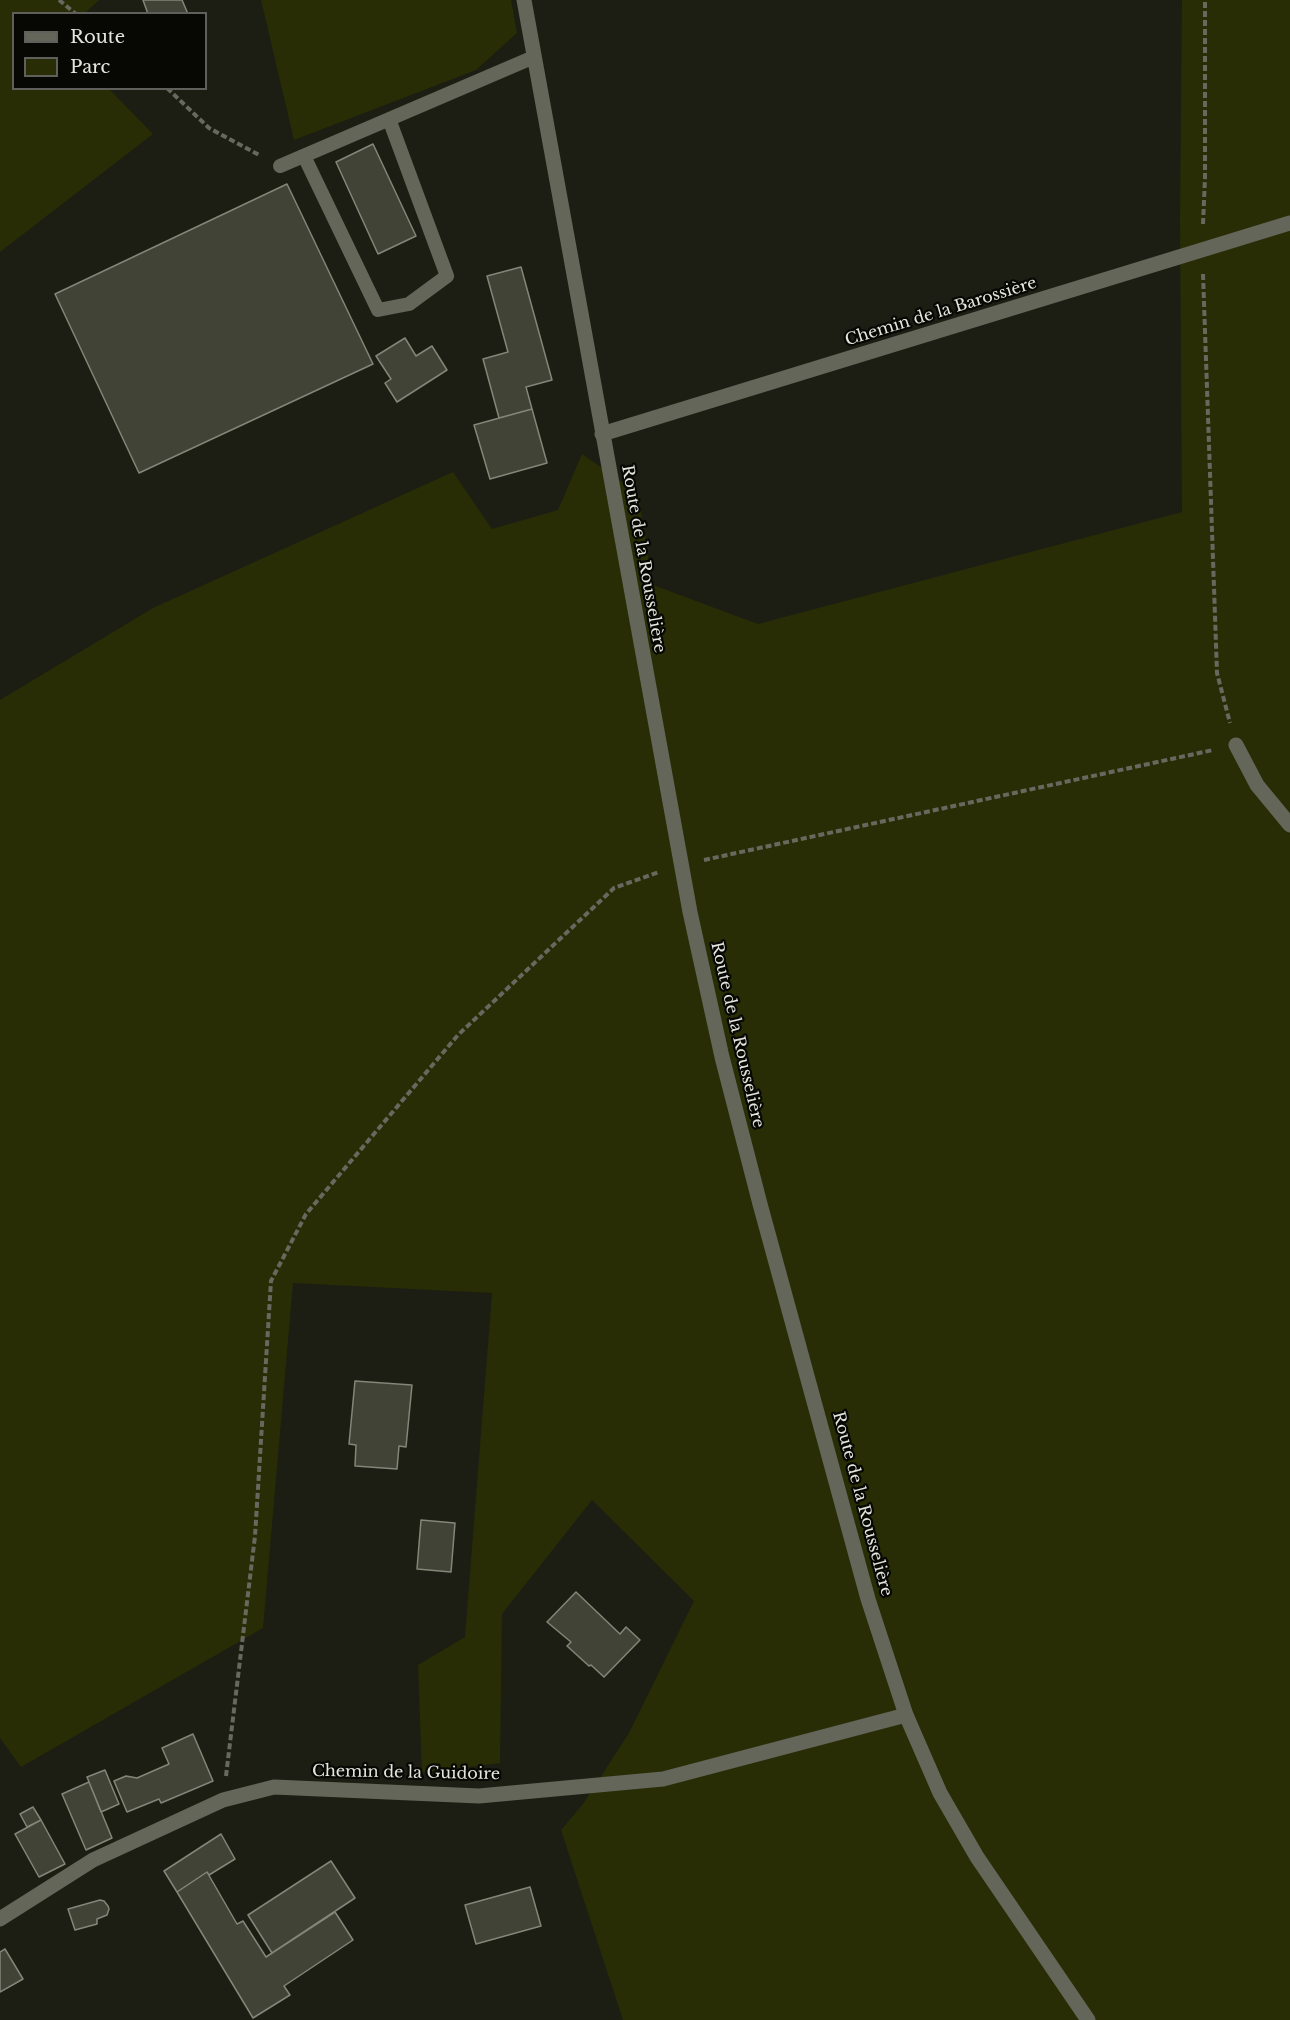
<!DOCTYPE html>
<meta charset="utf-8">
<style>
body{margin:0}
#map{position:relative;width:1290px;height:2020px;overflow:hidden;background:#1c1e13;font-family:"Libre Baskerville",serif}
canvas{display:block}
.legend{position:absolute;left:12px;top:12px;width:195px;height:78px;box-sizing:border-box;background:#070804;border:2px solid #5f605b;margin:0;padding:8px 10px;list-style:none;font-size:18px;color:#e4e5dd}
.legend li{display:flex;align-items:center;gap:12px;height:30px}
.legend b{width:30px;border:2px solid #5f605b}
</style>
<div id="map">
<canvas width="1290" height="2020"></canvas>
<ul class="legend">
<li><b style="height:8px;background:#646659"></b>Route</li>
<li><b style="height:16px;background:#282d05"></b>Parc</li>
</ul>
</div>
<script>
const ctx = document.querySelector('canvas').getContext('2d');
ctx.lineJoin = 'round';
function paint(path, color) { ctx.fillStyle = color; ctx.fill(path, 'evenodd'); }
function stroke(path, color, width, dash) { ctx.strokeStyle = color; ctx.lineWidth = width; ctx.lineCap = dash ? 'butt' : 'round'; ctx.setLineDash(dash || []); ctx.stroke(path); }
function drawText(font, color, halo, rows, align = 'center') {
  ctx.font = font + ' "Libre Baskerville",serif'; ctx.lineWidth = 4.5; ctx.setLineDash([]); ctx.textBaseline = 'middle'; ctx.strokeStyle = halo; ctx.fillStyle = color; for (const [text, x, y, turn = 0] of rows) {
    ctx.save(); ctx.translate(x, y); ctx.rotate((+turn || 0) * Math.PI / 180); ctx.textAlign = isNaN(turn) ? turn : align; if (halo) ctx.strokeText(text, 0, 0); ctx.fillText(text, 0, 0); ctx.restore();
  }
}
paint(new Path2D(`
 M0,0H99L85,13L14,14V88L109,89L153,134L0,252Z
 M261,0H511L517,33L476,70L294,140Z
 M1182,0H1290V2020H623L561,1830L583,1804L629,1733L694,1601L592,1500L502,1614L500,1763L422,1773L418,1665L465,1637L492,1293L293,1283L263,1628L21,1767L0,1738V700L153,608L453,472L492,529L558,510L582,454L638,493L653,585L758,624L1182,512L1180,218Z`), '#282d05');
const building = new Path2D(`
 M143,0H182L188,14H148Z
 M373,144L416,236L378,254L336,162Z
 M287,184L373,364L139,473L55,294Z
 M521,267L552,380L526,387L532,409L499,418L483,359L508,352L487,276Z
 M405,338L416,356L432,346L447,370L397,402L385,383L391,379L376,356Z
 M532,409L547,463L490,479L474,425Z
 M355,1381L412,1385L406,1447L399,1446L397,1469L355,1466L356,1445L349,1444Z
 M421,1520L455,1523L451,1572L417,1569Z
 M576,1592L620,1634L626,1627L640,1640L604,1677L591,1665L589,1666L567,1646L571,1642L547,1622Z
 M193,1734L213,1781L161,1803L159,1799L127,1812L114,1781L126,1776L137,1778L169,1764L162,1748Z
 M105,1770L119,1804L101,1812L87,1777Z
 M89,1782L112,1838L86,1850L62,1794Z
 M33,1807L41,1820L27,1827L20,1814Z
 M41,1820L65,1864L39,1877L15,1834Z
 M221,1834L235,1859L209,1875L207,1872L177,1892L164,1871Z
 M331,1861L355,1898L272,1953L248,1915Z
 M207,1872L237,1924L243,1921L266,1957L335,1912L353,1940L284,1986L290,1995L253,2018L177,1892Z
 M530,1887L541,1926L476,1944L465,1905Z
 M100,1900L104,1901L108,1906L109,1909L107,1915L97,1919V1924L75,1930L68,1909Z
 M5,1949L23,1979L0,1992V1952Z`);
paint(building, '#404336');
stroke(building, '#838678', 1.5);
stroke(new Path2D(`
 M59,0L76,14
 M167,88L209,128L261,156
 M1203,224L1205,178V0
 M1203,274L1217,673L1230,723
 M704,860L1213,750
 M226,1776L255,1536L271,1281L306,1214L458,1035L614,888L659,872`), '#67695f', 4, [6, 3]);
stroke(new Path2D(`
 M304,156L378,310L409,304L447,276L389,119
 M280,166L534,57`), '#646659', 14);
stroke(new Path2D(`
 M602,434L1290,223
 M1236,745L1257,785L1290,825
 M0,1919L93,1860L223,1800L274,1787L479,1796L663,1779L906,1715`), '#646659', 15);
stroke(new Path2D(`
 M524,0L690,912L722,1057L760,1204L868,1599L906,1715L940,1793L977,1857L1088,2020`), '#646659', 15);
drawText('16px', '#e4e5dd', '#070804', [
 ["Chemin de la Barossière",941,312,-17],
 ["Route de la Rousselière",643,559,80],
 ["Route de la Rousselière",737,1035,77],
 ["Route de la Rousselière",862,1504,75],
 ["Chemin de la Guidoire",406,1773,1]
]);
</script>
